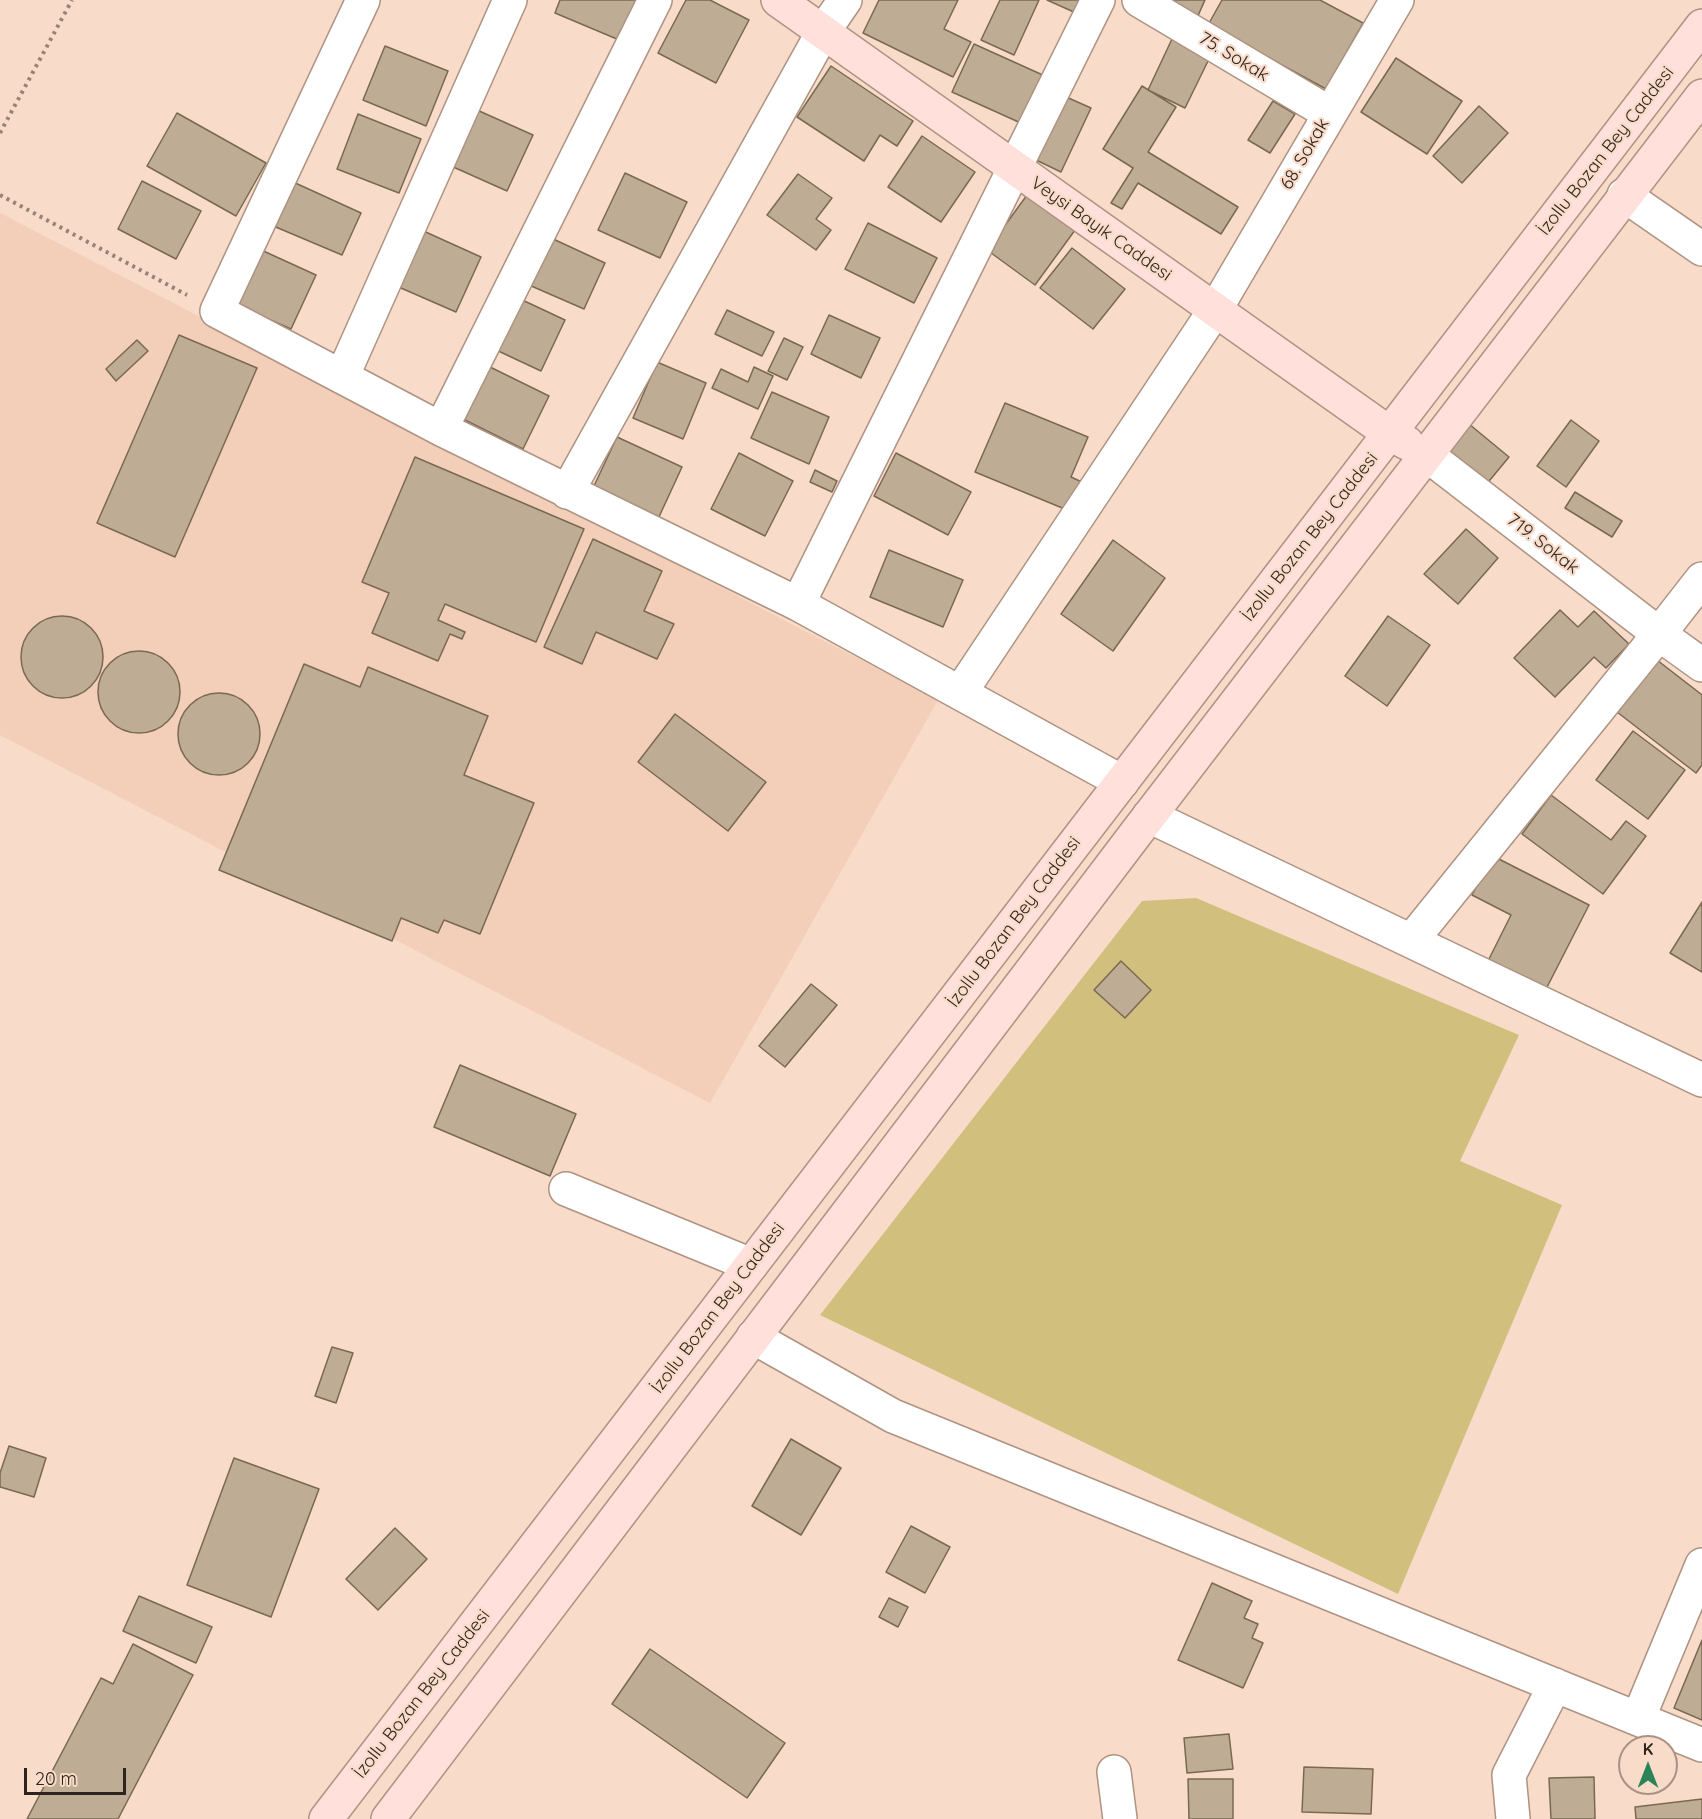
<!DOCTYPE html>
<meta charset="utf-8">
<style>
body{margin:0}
#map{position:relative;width:1702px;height:1819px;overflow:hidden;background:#f9dbc9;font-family:Quicksand,sans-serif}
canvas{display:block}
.north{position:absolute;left:1618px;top:1735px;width:60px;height:60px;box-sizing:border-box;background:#f9dbc9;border:2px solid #a89284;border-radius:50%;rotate:0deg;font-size:16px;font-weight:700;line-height:24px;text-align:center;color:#2f241d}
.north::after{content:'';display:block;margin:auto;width:21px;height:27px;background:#2b8357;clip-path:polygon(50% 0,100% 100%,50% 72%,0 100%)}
.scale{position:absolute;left:24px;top:1768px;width:102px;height:27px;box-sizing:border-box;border:3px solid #2f241d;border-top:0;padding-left:8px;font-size:18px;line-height:21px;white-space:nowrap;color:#2f241d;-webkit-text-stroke:4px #f9dbc9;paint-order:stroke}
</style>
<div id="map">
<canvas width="1702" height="1819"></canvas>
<div class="north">K</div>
<div class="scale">20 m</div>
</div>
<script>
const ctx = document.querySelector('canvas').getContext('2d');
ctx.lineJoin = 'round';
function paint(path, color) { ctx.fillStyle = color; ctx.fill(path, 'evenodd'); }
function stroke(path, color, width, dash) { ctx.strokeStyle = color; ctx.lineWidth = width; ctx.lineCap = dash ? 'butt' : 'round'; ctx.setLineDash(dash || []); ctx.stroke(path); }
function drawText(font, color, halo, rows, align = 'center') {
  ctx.font = font + ' Quicksand,sans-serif'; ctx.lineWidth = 4.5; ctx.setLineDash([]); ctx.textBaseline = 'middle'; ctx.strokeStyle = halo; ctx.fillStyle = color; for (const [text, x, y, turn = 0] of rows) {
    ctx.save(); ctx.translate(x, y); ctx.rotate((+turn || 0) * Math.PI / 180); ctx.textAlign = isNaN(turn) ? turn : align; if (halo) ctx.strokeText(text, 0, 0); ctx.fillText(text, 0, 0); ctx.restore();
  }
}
paint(new Path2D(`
 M0,213L938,700L710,1103L0,735Z`), '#f3ceb8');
paint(new Path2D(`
 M1196,898L1519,1035L1460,1161L1562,1205L1398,1594L820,1315L1142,901Z`), '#d1bf7e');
const building = new Path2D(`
 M560,0H641L624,42L555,13Z
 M686,0H710L749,20L716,83L658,53Z
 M879,0H958L944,29L971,42L953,77L863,33Z
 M1000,0H1039L1014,55L981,40Z
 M1047,0H1086L1085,17Z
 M1156,0H1205L1197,18Z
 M1222,0H1320L1363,23L1326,89L1208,25Z
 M1172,39L1210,57L1185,108L1148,90Z
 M974,44L1045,76L1023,124L952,92Z
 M385,46L448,71L426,126L363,100Z
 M1396,58L1462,101L1427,154L1361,112Z
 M831,66L913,121L897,146L880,135L864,161L797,117Z
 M1142,86L1176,107L1148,152L1238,207L1221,234L1138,183L1122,209L1111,203L1133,168L1103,149Z
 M1064,96L1091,108L1061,172L1034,159Z
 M1273,101L1295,114L1270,153L1248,140Z
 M1479,106L1508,133L1462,183L1433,156Z
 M477,110L533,135L507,191L451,166Z
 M177,113L266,163L236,216L147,166Z
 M358,114L421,139L399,193L337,169Z
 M922,136L975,172L941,222L888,187Z
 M625,173L687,202L660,258L598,230Z
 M798,174L832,198L816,219L831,230L816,250L767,215Z
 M142,181L201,211L176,259L118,229Z
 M291,181L361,213L342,255L271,225Z
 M1030,191L1078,226L1035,285L987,250Z
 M868,223L937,258L914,303L845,269Z
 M419,229L481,257L456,312L394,285Z
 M551,238L605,263L584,309L529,285Z
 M1072,248L1125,289L1093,329L1040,288Z
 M259,249L316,275L291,329L234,304Z
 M518,298L565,320L541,371L494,349Z
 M727,310L774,332L762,356L715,334Z
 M829,315L880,338L861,378L811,354Z
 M179,335L257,368L175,557L97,523Z
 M784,338L803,347L787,380L768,371Z
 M137,340L148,351L116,381L106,369Z
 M657,362L706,383L683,439L633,418Z
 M488,366L549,396L523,449L461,418Z
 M754,367L773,376L758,409L712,388L721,369L748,382Z
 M772,392L829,417L809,464L751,438Z
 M1005,403L1088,437L1071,477L1084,483L1072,512L975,472Z
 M1571,420L1599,441L1566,487L1537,466Z
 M1469,424L1509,457L1485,486L1445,453Z
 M617,437L682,467L658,519L593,488Z
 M739,453L793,481L765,536L711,509Z
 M896,453L971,492L948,535L874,496Z
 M415,457L584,529L536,642L445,604L438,620L465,632L462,639L450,634L438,661L372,633L389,593L362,582Z
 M815,470L837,481L832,492L810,482Z
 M1575,492L1622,521L1612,537L1565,508Z
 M1466,529L1498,558L1458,604L1424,574Z
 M593,539L662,571L644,611L674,624L657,659L596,632L582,664L544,647Z
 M1113,540L1165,578L1113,651L1061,614Z
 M889,550L963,580L943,627L870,597Z
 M1560,610L1578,627L1594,611L1629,644L1606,668L1594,657L1555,697L1514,658Z
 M1388,616L1430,645L1387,706L1345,676Z
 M21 657a41 41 0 1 1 82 0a41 41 0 1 1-82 0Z
 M98 692a41 41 0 1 1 82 0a41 41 0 1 1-82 0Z
 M1657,660L1702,695V765L1696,773L1617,712Z
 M304,664L360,687L368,667L488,716L464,775L534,803L480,934L444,920L438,933L401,918L392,941L219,870Z
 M178 734a41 41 0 1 1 82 0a41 41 0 1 1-82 0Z
 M675,714L766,782L728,831L638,762Z
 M1633,731L1685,770L1648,819L1596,780Z
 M1551,795L1611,840L1626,821L1646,836L1603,894L1522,834Z
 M1493,856L1589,905L1543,995L1486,965L1511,915L1472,895Z
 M1702,902V972L1670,953Z
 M1121,961L1151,990L1125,1018L1094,990Z
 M811,984L837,1005L785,1067L759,1046Z
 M460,1065L576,1114L550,1176L434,1127Z
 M332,1347L353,1353L336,1403L315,1396Z
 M791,1439L841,1468L801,1535L752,1506Z
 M9,1446L46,1458L34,1497L0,1487V1473Z
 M234,1458L319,1489L271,1617L187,1585Z
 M911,1526L950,1547L925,1593L886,1572Z
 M395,1528L427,1559L378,1610L346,1579Z
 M1212,1583L1252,1601L1244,1618L1258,1624L1252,1638L1263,1643L1243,1688L1178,1660Z
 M139,1596L212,1627L196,1663L123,1631Z
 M889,1598L908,1607L898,1627L879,1617Z
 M1702,1640V1720L1674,1708Z
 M133,1644L193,1675L118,1819H27L101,1678L113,1684Z
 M650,1649L785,1743L747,1798L612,1704Z
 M1229,1734L1233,1769L1187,1773L1184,1738Z
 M1304,1767L1373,1769L1371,1814L1302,1812Z
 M1594,1777L1595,1819H1551L1549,1778Z
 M1188,1779H1233V1819H1189Z
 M1702,1799V1819H1636L1635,1807Z`);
paint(building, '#bfac94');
stroke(building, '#7a6952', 1.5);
const street = new Path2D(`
 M363,0L217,311L441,429L798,604
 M1098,0L798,604L1122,782
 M1139,0L1329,113
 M1624,195L1702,249
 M342,377L510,0
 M441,429L655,0
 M1427,455L1659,634L1702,579
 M567,492L823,32L845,0
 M960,693L1215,310L1397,0
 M1149,816L1411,941L1659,634L1702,665
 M1411,941L1702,1080
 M566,1189L751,1265
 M753,1337L893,1416L1702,1745
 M1638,1719L1702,1565
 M1114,1772L1120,1819
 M1513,1819L1509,1775L1555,1685`);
const secondary = new Path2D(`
 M778,0L1389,433L1407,443
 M326,1819L1702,26
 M388,1819L1137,832L1702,96`);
stroke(street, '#ae9382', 36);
stroke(secondary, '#ae9382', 36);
stroke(new Path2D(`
 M0,133L72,0
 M0,195L187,295`), '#978276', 4, [3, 4.5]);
stroke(street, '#fff', 33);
stroke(secondary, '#ffe0da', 33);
drawText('18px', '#2f241d', '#f9dbc9', [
 ["75. Sokak",1234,57,31],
 ["İzollu Bozan Bey Caddesi",1606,151,-52],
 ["68. Sokak",1305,154,-60],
 ["Veysi Bayık Caddesi",1101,229,35],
 ["İzollu Bozan Bey Caddesi",1310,537,-52],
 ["719. Sokak",1543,544,38],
 ["İzollu Bozan Bey Caddesi",1014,922,-53],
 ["İzollu Bozan Bey Caddesi",718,1308,-53],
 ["İzollu Bozan Bey Caddesi",422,1694,-52]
]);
</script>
